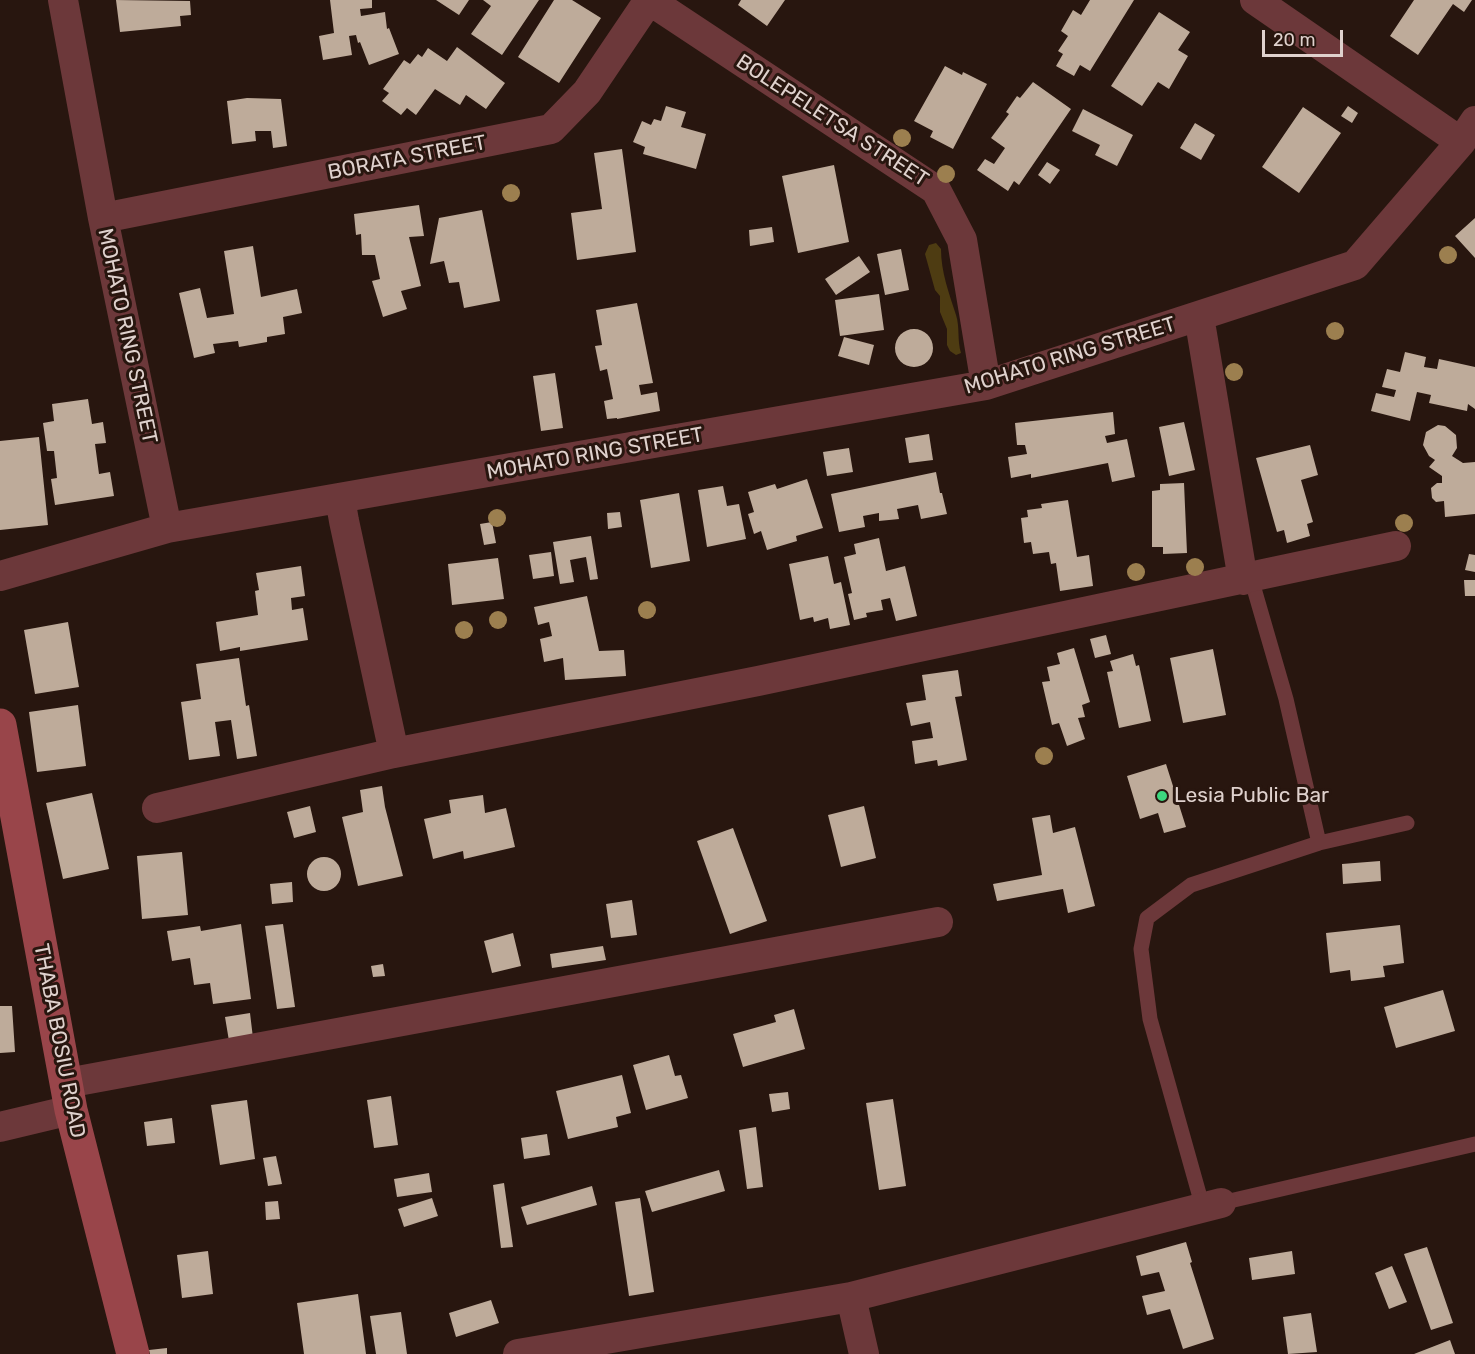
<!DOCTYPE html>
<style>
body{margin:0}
#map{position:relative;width:1475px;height:1354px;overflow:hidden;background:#28160f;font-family:Rubik,sans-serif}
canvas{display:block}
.scale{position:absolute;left:1262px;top:30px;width:81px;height:27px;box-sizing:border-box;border:3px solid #dfd1cd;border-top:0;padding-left:8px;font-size:18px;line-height:21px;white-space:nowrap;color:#dfd1cd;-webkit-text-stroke:4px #28160f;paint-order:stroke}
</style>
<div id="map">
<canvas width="1475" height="1354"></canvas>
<div class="scale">20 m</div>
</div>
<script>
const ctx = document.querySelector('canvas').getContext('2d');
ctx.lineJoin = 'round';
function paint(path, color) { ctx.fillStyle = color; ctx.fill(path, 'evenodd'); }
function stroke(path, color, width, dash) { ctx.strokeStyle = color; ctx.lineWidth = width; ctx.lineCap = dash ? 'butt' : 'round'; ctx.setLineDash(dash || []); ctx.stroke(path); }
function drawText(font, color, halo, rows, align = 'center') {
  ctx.font = font + ' Rubik,sans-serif'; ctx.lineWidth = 6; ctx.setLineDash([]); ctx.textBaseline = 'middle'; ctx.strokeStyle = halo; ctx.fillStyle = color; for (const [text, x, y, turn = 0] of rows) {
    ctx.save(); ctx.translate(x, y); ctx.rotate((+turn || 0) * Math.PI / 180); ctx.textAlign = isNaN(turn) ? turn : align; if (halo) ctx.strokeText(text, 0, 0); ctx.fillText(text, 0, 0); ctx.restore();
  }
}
paint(new Path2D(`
 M936,243L941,249C941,272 949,293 956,315C960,327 957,340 961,353L956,355L950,351L947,345V329L940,312V296L935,290L925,254L929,245Z`), '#4e3c12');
paint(new Path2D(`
 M116,0L190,1L191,15L180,16L181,26L120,32Z
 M330,0H372V8L360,9L361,16L385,12L387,29L389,28L399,54L369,65L360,42L358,43L356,35L349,36L352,55L323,60L319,36L334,33Z
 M436,0H469L459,15Z
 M483,0H539L502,55L471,34L491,6Z
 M554,0H572L601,18L559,83L518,57Z
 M741,0H785L767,26L738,5Z
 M1090,0H1134L1090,71L1080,65L1074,76L1056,66L1063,54L1058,51L1068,36L1061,31L1073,10L1081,15Z
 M1414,0H1472L1464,12L1453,4L1418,55L1390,36Z
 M1159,12L1190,32L1178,50L1188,56L1169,89L1158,82L1142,106L1111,86Z
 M457,47L505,83L486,109L466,95L460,105L435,89L416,115L407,108L401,115L382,101L389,93L383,89L404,60L410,64L418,54L422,57L428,48L447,61Z
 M945,66L962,75L963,72L987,84L953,149L930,137L933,131L914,121Z
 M1033,82L1071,109L1019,185L1014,181L1008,191L977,170L985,159L994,164L1005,148L991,138L1009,114L1006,112L1017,96L1020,98Z
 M247,98L281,99L287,146L273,148L271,131H255L256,141L232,144L227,101Z
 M666,106L686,112L681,127L706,134L696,169L643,154L645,147L633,142L642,121L651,125L654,119L661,121Z
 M1348,106L1358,113L1352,123L1341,116Z
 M1303,107L1341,133L1299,193L1262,167Z
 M1083,109L1133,135L1117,166L1095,155L1100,145L1072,131Z
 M1195,123L1215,135L1201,160L1180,148Z
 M622,149L636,252L577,260L571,213L602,209L594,153Z
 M1047,162L1060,170L1050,184L1038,175Z
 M834,165L849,242L798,253L782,176Z
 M419,205L424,236L409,237L421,286L401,291L407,309L383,317L372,281L380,279L375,255H362L361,234L356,235L354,214Z
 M482,210L500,301L464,308L459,282L449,283L444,261L430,264L439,218Z
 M1475,218V258L1455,236Z
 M772,227L774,242L750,246L749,230Z
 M253,246L261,297L297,289L302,313L283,317L285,334L267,337V342L239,347L238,341L213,344L215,353L194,358L179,293L200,288L207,318L234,314L224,251Z
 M901,249L909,290L885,295L877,254Z
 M859,256L870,272L836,295L825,279Z
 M879,294L884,330L840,336L835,300Z
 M637,303L653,383L639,385L641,395L657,392L660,411L617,419V418L607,419L604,401L613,399L607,369L600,371L595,346L602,345L596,310Z
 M895 348a19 19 0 1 1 38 0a19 19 0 1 1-38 0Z
 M844,337L874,345L869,365L838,356Z
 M1405,352L1426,357L1424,367L1437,369L1439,359L1475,367V409L1468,404L1467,411L1429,403L1431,395L1417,392L1410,421L1371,411L1376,393L1394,397L1396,390L1382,387L1387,369L1400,372Z
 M555,373L563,428L541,431L533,376Z
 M88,399L92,424L103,422L106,443L95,444L99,474L110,472L114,496L55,505L51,479L57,478L54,451H47L43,423L54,421L52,404Z
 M1113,412L1115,434L1105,436L1107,443L1127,439L1135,477L1112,482L1108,463L1031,478V474L1011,478L1008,457L1027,454L1025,445H1017L1015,423Z
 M1184,422L1195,470L1169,476L1159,427Z
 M1438,425L1445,426L1456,435L1457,448L1452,456L1463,463L1475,462V514L1445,517L1444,501L1436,502L1432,498L1431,488L1437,483H1442V476L1429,467L1435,460L1429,456L1423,445L1426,432Z
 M929,434L933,460L909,463L905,438Z
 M39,437L48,525L0,530V441Z
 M1310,445L1318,475L1301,480L1313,522L1307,524L1310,536L1287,543L1284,530L1277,532L1256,458Z
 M849,448L853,472L827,476L823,452Z
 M936,472L940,493H942L947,514L921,519L918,505L897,509L899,519L879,521V513L863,516L865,527L839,532L831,494Z
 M807,479L823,528L796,536L797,541L767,550L761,531L754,534L748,514L754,512L748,492L775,484L777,489Z
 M1184,483L1187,553L1163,554V547H1152V491L1160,490V484Z
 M723,486L727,506L739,504L746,539L707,547L698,490Z
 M679,493L690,561L651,568L640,500Z
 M1068,500L1077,557L1089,555L1093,586L1060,591L1056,563L1051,564L1049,552L1033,554L1031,542L1024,543L1021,518L1028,517L1027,510L1042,508L1041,504Z
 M620,512L622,527L608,529L607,513Z
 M492,522L496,543L484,545L480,524Z
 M591,536L598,579L590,580L586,557L570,560L574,582L560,584L553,542Z
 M879,538L886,571L905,566L917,616L896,621L890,598L881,600L883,610L866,613L867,617L854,620L848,594L852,593L844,557L856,554L854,544Z
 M551,552L554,576L533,579L529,555Z
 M1469,554L1475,555V572L1465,570Z
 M828,556L834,584L841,582L850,625L830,629L828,618L814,622L813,617L800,620L789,564Z
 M498,558L504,599L452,605L448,564Z
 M301,566L305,596L291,598L292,610L303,608L308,640L240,651V647L220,651L216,622L258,615L255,591L259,590L256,573Z
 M1464,580H1475V596H1465Z
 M587,596L599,651L624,650L626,676L565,680L563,658L544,662L540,639L552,636L549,622L538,625L534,607Z
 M68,622L79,687L35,694L24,630Z
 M1106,635L1111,654L1095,658L1090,639Z
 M1074,648L1090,702L1082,705L1085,717L1078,718L1085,739L1067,746L1059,723L1052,725L1042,682L1050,681L1047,667L1060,664L1057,653Z
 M1213,649L1226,715L1183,723L1170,658Z
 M1133,654L1136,666L1139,665L1151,721L1119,728L1107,672L1113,671L1110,661Z
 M239,658L246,706L249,705L257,756L237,759L231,720L215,722L220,756L189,760L181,702L201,699L196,664Z
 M958,670L962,696L955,697L967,760L938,766L937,760L915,764L912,741L933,738L930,722L911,726L906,703L926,700L922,675Z
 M78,705L86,766L37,772L29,712Z
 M1166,764L1186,827L1164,833L1158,813L1140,819L1127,776Z
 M382,786L385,807L403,876L358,886L342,817L363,812L360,790Z
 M92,793L109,869L63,879L46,803Z
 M483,795L485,813L506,808L515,847L464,859L463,851L433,859L424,819L451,813L449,800Z
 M310,806L316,832L294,838L287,812Z
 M864,806L876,858L841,867L828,815Z
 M1050,815L1053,833L1075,827L1095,906L1068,913L1063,889L997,901L993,884L1042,875L1032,818Z
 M733,828L767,921L730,934L697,841Z
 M182,852L188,915L142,919L137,856Z
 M307 874a17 17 0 1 1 34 0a17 17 0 1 1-34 0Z
 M1380,861L1381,881L1343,884L1342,864Z
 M292,882L293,902L272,904L270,884Z
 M632,900L637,935L611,938L606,904Z
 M241,924L251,999L213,1004L210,983L194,985L190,958L172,961L167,931L200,926L201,931Z
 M283,924L295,1007L277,1009L265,926Z
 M1400,925L1404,963L1383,966L1385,977L1351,981L1350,970L1330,973L1326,933Z
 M513,933L521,966L492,973L484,941Z
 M603,946L606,960L552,968L550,954Z
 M383,964L385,976L373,977L371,966Z
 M1443,990L1455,1031L1396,1048L1384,1007Z
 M0,1006H12L15,1052L0,1053Z
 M794,1009L805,1049L743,1067L733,1034L776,1022L774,1015Z
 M250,1013L253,1038L229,1041L225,1017Z
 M669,1055L675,1076L681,1075L688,1098L646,1110L633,1065Z
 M622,1075L631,1113L616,1117L618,1127L568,1139L556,1091Z
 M788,1092L790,1109L772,1112L769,1094Z
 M391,1096L398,1145L374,1148L367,1100Z
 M893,1099L906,1186L879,1190L866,1103Z
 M247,1100L255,1159L220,1165L211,1105Z
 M172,1118L175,1143L147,1146L144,1122Z
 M756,1127L763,1187L747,1189L739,1130Z
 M547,1134L550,1155L524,1159L521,1138Z
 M276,1156L282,1184L268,1186L263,1158Z
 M719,1170L725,1191L652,1212L645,1191Z
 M429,1173L432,1192L397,1197L394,1179Z
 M504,1183L513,1247L501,1248L493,1185Z
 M592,1186L597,1205L527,1225L521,1207Z
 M432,1198L438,1216L404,1227L398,1209Z
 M640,1198L654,1292L629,1296L615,1202Z
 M278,1201L280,1219L266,1220L265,1202Z
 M1186,1242L1192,1262L1190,1263L1214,1339L1183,1349L1170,1309L1147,1315L1142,1296L1165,1291L1159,1272L1141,1276L1136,1256Z
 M1427,1247L1453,1323L1431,1330L1404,1254Z
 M208,1251L213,1294L182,1298L177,1255Z
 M1292,1251L1295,1274L1252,1280L1249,1258Z
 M1392,1266L1407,1302L1389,1309L1375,1273Z
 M358,1294L366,1354H304L297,1303Z
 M491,1300L499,1323L456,1337L449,1313Z
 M401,1312L407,1354H376L370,1316Z
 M1311,1313L1317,1352L1288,1354L1283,1317Z
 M1450,1340L1455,1354H1414Z
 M167,1348V1354H150L149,1350Z`), '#beab9a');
stroke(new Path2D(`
 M1251,578L1286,699L1319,843
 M1221,1203L1475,1144
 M1203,1208L1150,1019L1141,949L1147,918L1191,885L1319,843L1407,823`), '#6c383a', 15);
stroke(new Path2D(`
 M63,0L103,218L167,528L986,385L1355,265L1461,142L1475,121
 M649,0L936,190L962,240L986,385
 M1255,0L1461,142
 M103,218L551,129L587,92L649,0
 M1199,316L1243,580
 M340,498L344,521L394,753
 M0,576L167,528
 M157,808L394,753L758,681L1396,546
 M67,1083L938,922
 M0,1127L71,1110
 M851,1297L864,1354
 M518,1354L851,1297L1221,1203`), '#6c383a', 30);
stroke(new Path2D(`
 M0,725L71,1110L133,1354`), '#99454a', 33);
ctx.fillStyle = '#9c7f4f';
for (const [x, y] of [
 [902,138],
 [946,174],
 [511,193],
 [1448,255],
 [1335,331],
 [1234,372],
 [497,518],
 [1404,523],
 [1195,567],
 [1136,572],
 [647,610],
 [498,620],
 [464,630],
 [1044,756]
]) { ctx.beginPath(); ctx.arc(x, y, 9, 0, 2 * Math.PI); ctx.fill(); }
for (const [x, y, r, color] of [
 [1162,796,6,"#3dd77e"]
]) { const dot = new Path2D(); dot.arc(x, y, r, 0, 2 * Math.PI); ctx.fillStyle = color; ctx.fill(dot); stroke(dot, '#28160f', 2); }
drawText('21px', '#dfd1cd', '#28160f', [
 ["BOLEPELETSA STREET",832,121,33],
 ["BORATA STREET",407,158,-11],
 ["MOHATO RING STREET",127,336,78],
 ["MOHATO RING STREET",1070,356,-17],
 ["MOHATO RING STREET",595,454,-10],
 ["THABA BOSIU ROAD",59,1041,79]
]);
drawText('21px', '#dfd1cd', '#28160f', [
 ["Lesia Public Bar",1174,796]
], 'left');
</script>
